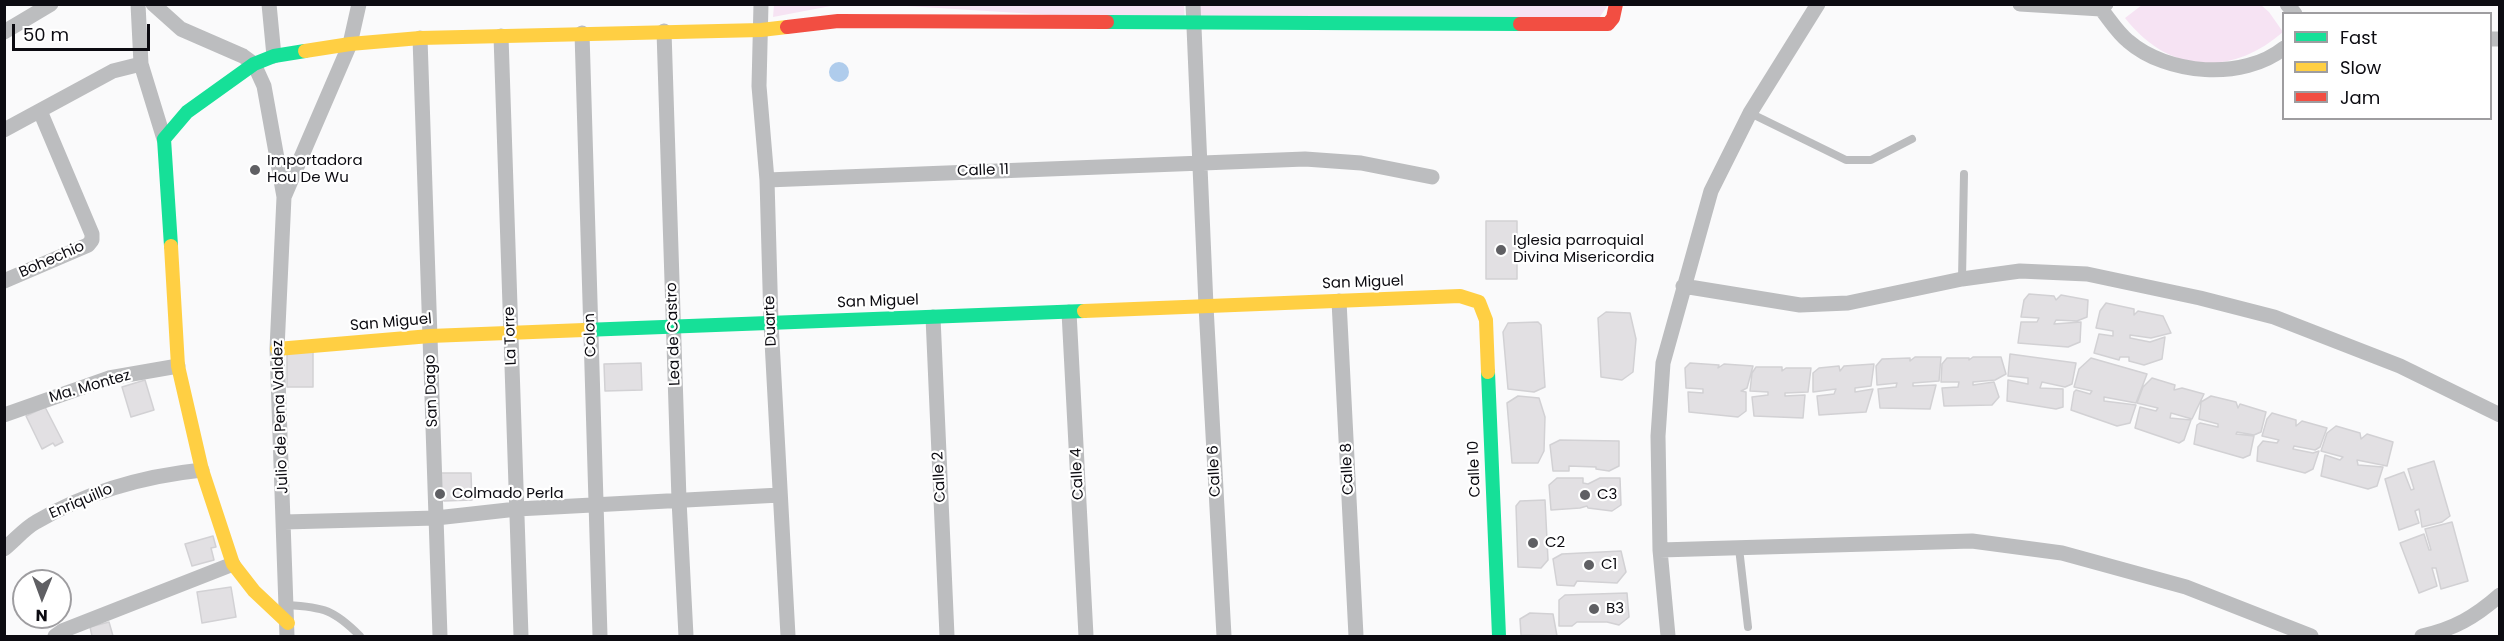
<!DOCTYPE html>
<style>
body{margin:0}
#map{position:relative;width:2504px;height:641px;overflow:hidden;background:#fafafb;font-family:Poppins,sans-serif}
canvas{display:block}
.frame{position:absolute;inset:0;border:6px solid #0c0b11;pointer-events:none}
.legend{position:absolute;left:2282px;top:12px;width:210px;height:108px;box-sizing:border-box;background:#fff;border:2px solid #9e9da0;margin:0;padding:8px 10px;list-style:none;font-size:18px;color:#0c0b11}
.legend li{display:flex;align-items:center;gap:12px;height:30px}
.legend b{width:30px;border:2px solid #9e9da0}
.north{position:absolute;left:12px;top:569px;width:60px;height:60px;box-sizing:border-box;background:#fff;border:2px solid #9e9da0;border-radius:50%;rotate:181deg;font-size:16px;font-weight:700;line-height:24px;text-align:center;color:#0c0b11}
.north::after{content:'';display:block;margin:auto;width:21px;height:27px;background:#5f5f63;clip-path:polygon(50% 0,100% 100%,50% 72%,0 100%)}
.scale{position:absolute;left:12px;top:24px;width:138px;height:27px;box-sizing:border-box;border:3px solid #0c0b11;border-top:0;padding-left:8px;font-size:18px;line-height:21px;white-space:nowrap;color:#0c0b11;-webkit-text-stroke:4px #fff;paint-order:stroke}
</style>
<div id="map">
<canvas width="2504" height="641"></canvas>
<div class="frame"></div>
<ul class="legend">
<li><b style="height:8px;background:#16e098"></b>Fast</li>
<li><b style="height:8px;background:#ffcf43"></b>Slow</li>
<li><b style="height:8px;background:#f24e42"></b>Jam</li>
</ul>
<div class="north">N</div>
<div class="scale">50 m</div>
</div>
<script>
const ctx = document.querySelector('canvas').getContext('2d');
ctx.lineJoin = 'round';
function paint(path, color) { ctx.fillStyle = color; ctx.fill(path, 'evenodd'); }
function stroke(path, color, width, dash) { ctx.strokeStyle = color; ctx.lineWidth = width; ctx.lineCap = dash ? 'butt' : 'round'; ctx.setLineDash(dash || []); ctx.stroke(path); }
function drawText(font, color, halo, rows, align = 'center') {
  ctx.font = font + ' Poppins,sans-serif'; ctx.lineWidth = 4.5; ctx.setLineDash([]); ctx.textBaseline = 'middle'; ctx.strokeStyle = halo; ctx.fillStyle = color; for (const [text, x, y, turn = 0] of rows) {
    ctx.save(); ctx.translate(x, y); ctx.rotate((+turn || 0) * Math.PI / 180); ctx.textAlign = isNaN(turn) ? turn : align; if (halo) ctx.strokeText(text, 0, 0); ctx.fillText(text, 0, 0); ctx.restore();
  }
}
paint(new Path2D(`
 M774,5V4L836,5L773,17Z
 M890,5H1184L1185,23H1181Z
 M1193,5H1608L1595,24L1193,17Z
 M2142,5H2261L2269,12L2283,32C2230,78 2168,73 2125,18Z`), '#f6e3f3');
paint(new Path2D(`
 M829 72a10 10 0 1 1 20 0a10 10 0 1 1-20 0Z`), '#afccec');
const building = new Path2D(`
 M1486,221H1517V279H1486Z
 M2029,294L2054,296L2056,300L2061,295L2088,300L2087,317L2077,321L2056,320L2054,324L2081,322L2080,342L2068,347L2018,343L2021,322H2037L2039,318L2021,317L2024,300Z
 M2106,303L2134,309V315L2138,311L2163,316L2171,333L2151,338L2130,335V338L2150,342L2165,337L2162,359L2144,365L2129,361V357H2120L2119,360L2094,353L2099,334L2113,336V331L2096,328L2100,311Z
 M1606,312L1630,313L1636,339L1633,372L1622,380L1601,377L1598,318Z
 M1538,322L1541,325L1545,387L1534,392L1508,389L1503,332L1508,323Z
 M287,352H313V387H287Z
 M2010,354L2076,363L2072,384L2065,387L2042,382L2040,388L2063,389V407L2056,409L2007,401L2008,380L2028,384V378L2008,376Z
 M1915,357H1941L1939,381L1913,383V386L1936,385L1930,409L1880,408L1878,389L1896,387L1897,383L1877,385L1876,366L1882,359L1910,358V361Z
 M1973,357H2001L2006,374L1995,380L1973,382V385L1994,382L1999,397L1992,405L1944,406L1942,388L1958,387L1959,382H1941L1942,364L1947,358H1969V360Z
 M2091,358L2147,374L2136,403L2104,397V401L2136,405L2130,423L2117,426L2071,410L2074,392L2076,390L2090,394L2092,391L2074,387L2079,369Z
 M641,363L642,390L605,391L604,364Z
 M1690,363L1719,365L1718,368L1724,364L1753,366L1747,388L1741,391L1746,392V411L1738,417L1689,412L1688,392L1703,393V389L1686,388L1685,368Z
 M1874,364L1871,386L1855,388V392L1873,389L1866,412L1819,415L1817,396L1834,394L1836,389L1813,392V373L1819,368L1839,366L1840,371L1844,366Z
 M1756,367H1782V371L1786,368H1811L1808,392L1785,393V396L1805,395L1803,418L1754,416L1752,397L1768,395V392L1750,391L1752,373Z
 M2152,378L2175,385L2174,390L2182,388L2204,394L2192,419L2171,413L2170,418L2191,420L2184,440L2179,443L2135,428L2140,407L2156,411L2158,408L2137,403L2143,387Z
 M145,380L154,410L131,417L122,387Z
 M1518,396L1539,398L1545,417L1544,451L1538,463H1512L1507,403Z
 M2211,396L2236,402L2238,408L2240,404L2266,412L2261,432L2254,435L2237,432L2236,434L2254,436L2250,455L2243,458L2194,444L2197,425L2200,423L2218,427V424L2199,419L2201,402Z
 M45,407L63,442L55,446L53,443L42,449L26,416Z
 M2272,413L2296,420V426L2302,421L2327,428L2320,447L2315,450L2294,446L2293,449L2313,453L2319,451L2313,469L2305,473L2257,461L2258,447L2263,441L2277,443L2279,440L2262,436L2267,419Z
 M2336,426L2360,433L2361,439L2367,434L2393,442L2387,466L2357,460L2358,465L2383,467L2377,486L2368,489L2321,476L2325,455L2340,460L2343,457L2321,451L2327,433Z
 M1560,440L1619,441V466L1609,471L1596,469V467L1569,466V471H1553L1550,445Z
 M2434,461L2450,516L2442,522L2422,527L2419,509L2415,511L2419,523L2399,530L2385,479L2404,472L2411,490L2414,489L2408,469Z
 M438,473H471L472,500L444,501L439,495Z
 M1557,478H1583V483L1588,484L1600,478H1620L1621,505L1612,511L1588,508L1587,506L1580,508L1551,510L1549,485Z
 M1545,500L1548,560L1541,568L1518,567L1516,506L1520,501Z
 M2452,522L2468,581L2441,589L2436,568H2432L2437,586L2419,593L2400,543L2424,534L2429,550H2431L2425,529Z
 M213,536L216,547L211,548L214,560L192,566L185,544Z
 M1621,551L1626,572L1617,583L1577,581L1574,586L1557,585L1553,559L1562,554Z
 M231,587L236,617L202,623L197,592Z
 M1627,593L1629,617L1619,625L1607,622H1577L1572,626H1559V600L1565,595Z
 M1530,613L1553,614L1557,636L1521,635L1520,619Z
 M109,622L113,636H92L90,627Z`);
paint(building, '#e2e0e3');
stroke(building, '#d2d1d4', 1.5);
stroke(new Path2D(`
 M1750,113L1846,160H1871L1912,139
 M1962,279L1964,174
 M1739,548L1748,627
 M287,605C324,607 334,610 360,636`), '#bcbdbf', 8);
stroke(new Path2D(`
 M138,4L141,64
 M153,4L181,29L243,56L254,64L264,86L284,197L277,349L287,636
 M269,4L274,56
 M761,4L759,86L767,180L771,323L788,636
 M1193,4L1206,306L1224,636
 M2020,4L2101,9
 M2106,4L2101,9C2110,20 2117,32 2128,41C2167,75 2243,81 2284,48
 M2287,4L2295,14
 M664,31L679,500L686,636
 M4,32L51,4
 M582,33L600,636
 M501,36L521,636
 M420,38L440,636
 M2490,39H2500
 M4,130L113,71L141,64L164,139
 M767,180L1305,159L1361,163L1432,177
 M284,197L350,44L359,4
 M4,281L88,245L92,240V234L40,111
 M1683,286L1800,305L1848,303L1962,279L2020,271L2087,274L2200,298L2274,317L2400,366L2500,415
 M1339,301L1356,636
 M1069,312L1086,636
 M933,317L947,636
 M4,415L109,378L178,366
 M284,522L436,518L517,509L780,495
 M4,549C15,540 25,528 36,522C87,492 144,476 202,470
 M1660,550L1972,541L2062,553L2186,587L2311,636
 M55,636L62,631L233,564
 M1668,636L1660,550L1658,436L1663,363L1711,191L1750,113L1818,4
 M2422,636C2454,629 2475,617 2500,595`), '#bcbdbf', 15);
stroke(new Path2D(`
 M1107,22L1520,24
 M171,246L164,139L187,112L254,64L274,56L305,51
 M584,330L1084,311
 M1488,372L1499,636`), '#16e098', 14);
stroke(new Path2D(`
 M305,51L350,44L420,38L761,30L787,27
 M171,246L178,366L202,470L233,564L254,591L288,623
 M1084,311L1460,296L1479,302L1486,320L1488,372
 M277,349L430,336L584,330`), '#ffcf43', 14);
stroke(new Path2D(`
 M1520,24H1608L1613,18L1616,4
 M787,27L838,21L1107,22`), '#f24e42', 14);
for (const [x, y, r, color] of [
 [255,170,6,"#5f5f63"],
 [1501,250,6,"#5f5f63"],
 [440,494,6,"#5f5f63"],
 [1585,495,6,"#5f5f63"],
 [1533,543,6,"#5f5f63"],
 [1589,565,6,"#5f5f63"],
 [1594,609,6,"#5f5f63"]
]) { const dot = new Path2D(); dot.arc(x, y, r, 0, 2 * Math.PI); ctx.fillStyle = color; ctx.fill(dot); stroke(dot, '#fff', 2); }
drawText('15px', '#0c0b11', '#fff', [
 ["Importadora",267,161],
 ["Hou De Wu",267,178],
 ["Iglesia parroquial",1513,241],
 ["Divina Misericordia",1513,258],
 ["Colmado Perla",452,494],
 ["C3",1597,495],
 ["C2",1545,543],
 ["C1",1601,565],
 ["B3",1606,609]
], 'left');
drawText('15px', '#0c0b11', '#fff', [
 ["Calle 11",983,171,-2],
 ["Bohechio",52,260,-24],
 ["San Miguel",1363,283,-2],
 ["San Miguel",878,302,-2],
 ["Duarte",771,321,-92],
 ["San Miguel",391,323,-5],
 ["Lea de Castro",674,334,-92],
 ["Colon",591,335,-92],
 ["La Torre",511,336,-92],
 ["Ma. Montez",90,387,-16],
 ["San Dago",432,391,-92],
 ["Julio de Pena Valdez",281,417,-92],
 ["Calle 8",1348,469,-93],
 ["Calle 10",1475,469,-92],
 ["Calle 6",1215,471,-93],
 ["Calle 4",1078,474,-93],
 ["Calle 2",940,477,-93],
 ["Enriquillo",81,502,-23]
]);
</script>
